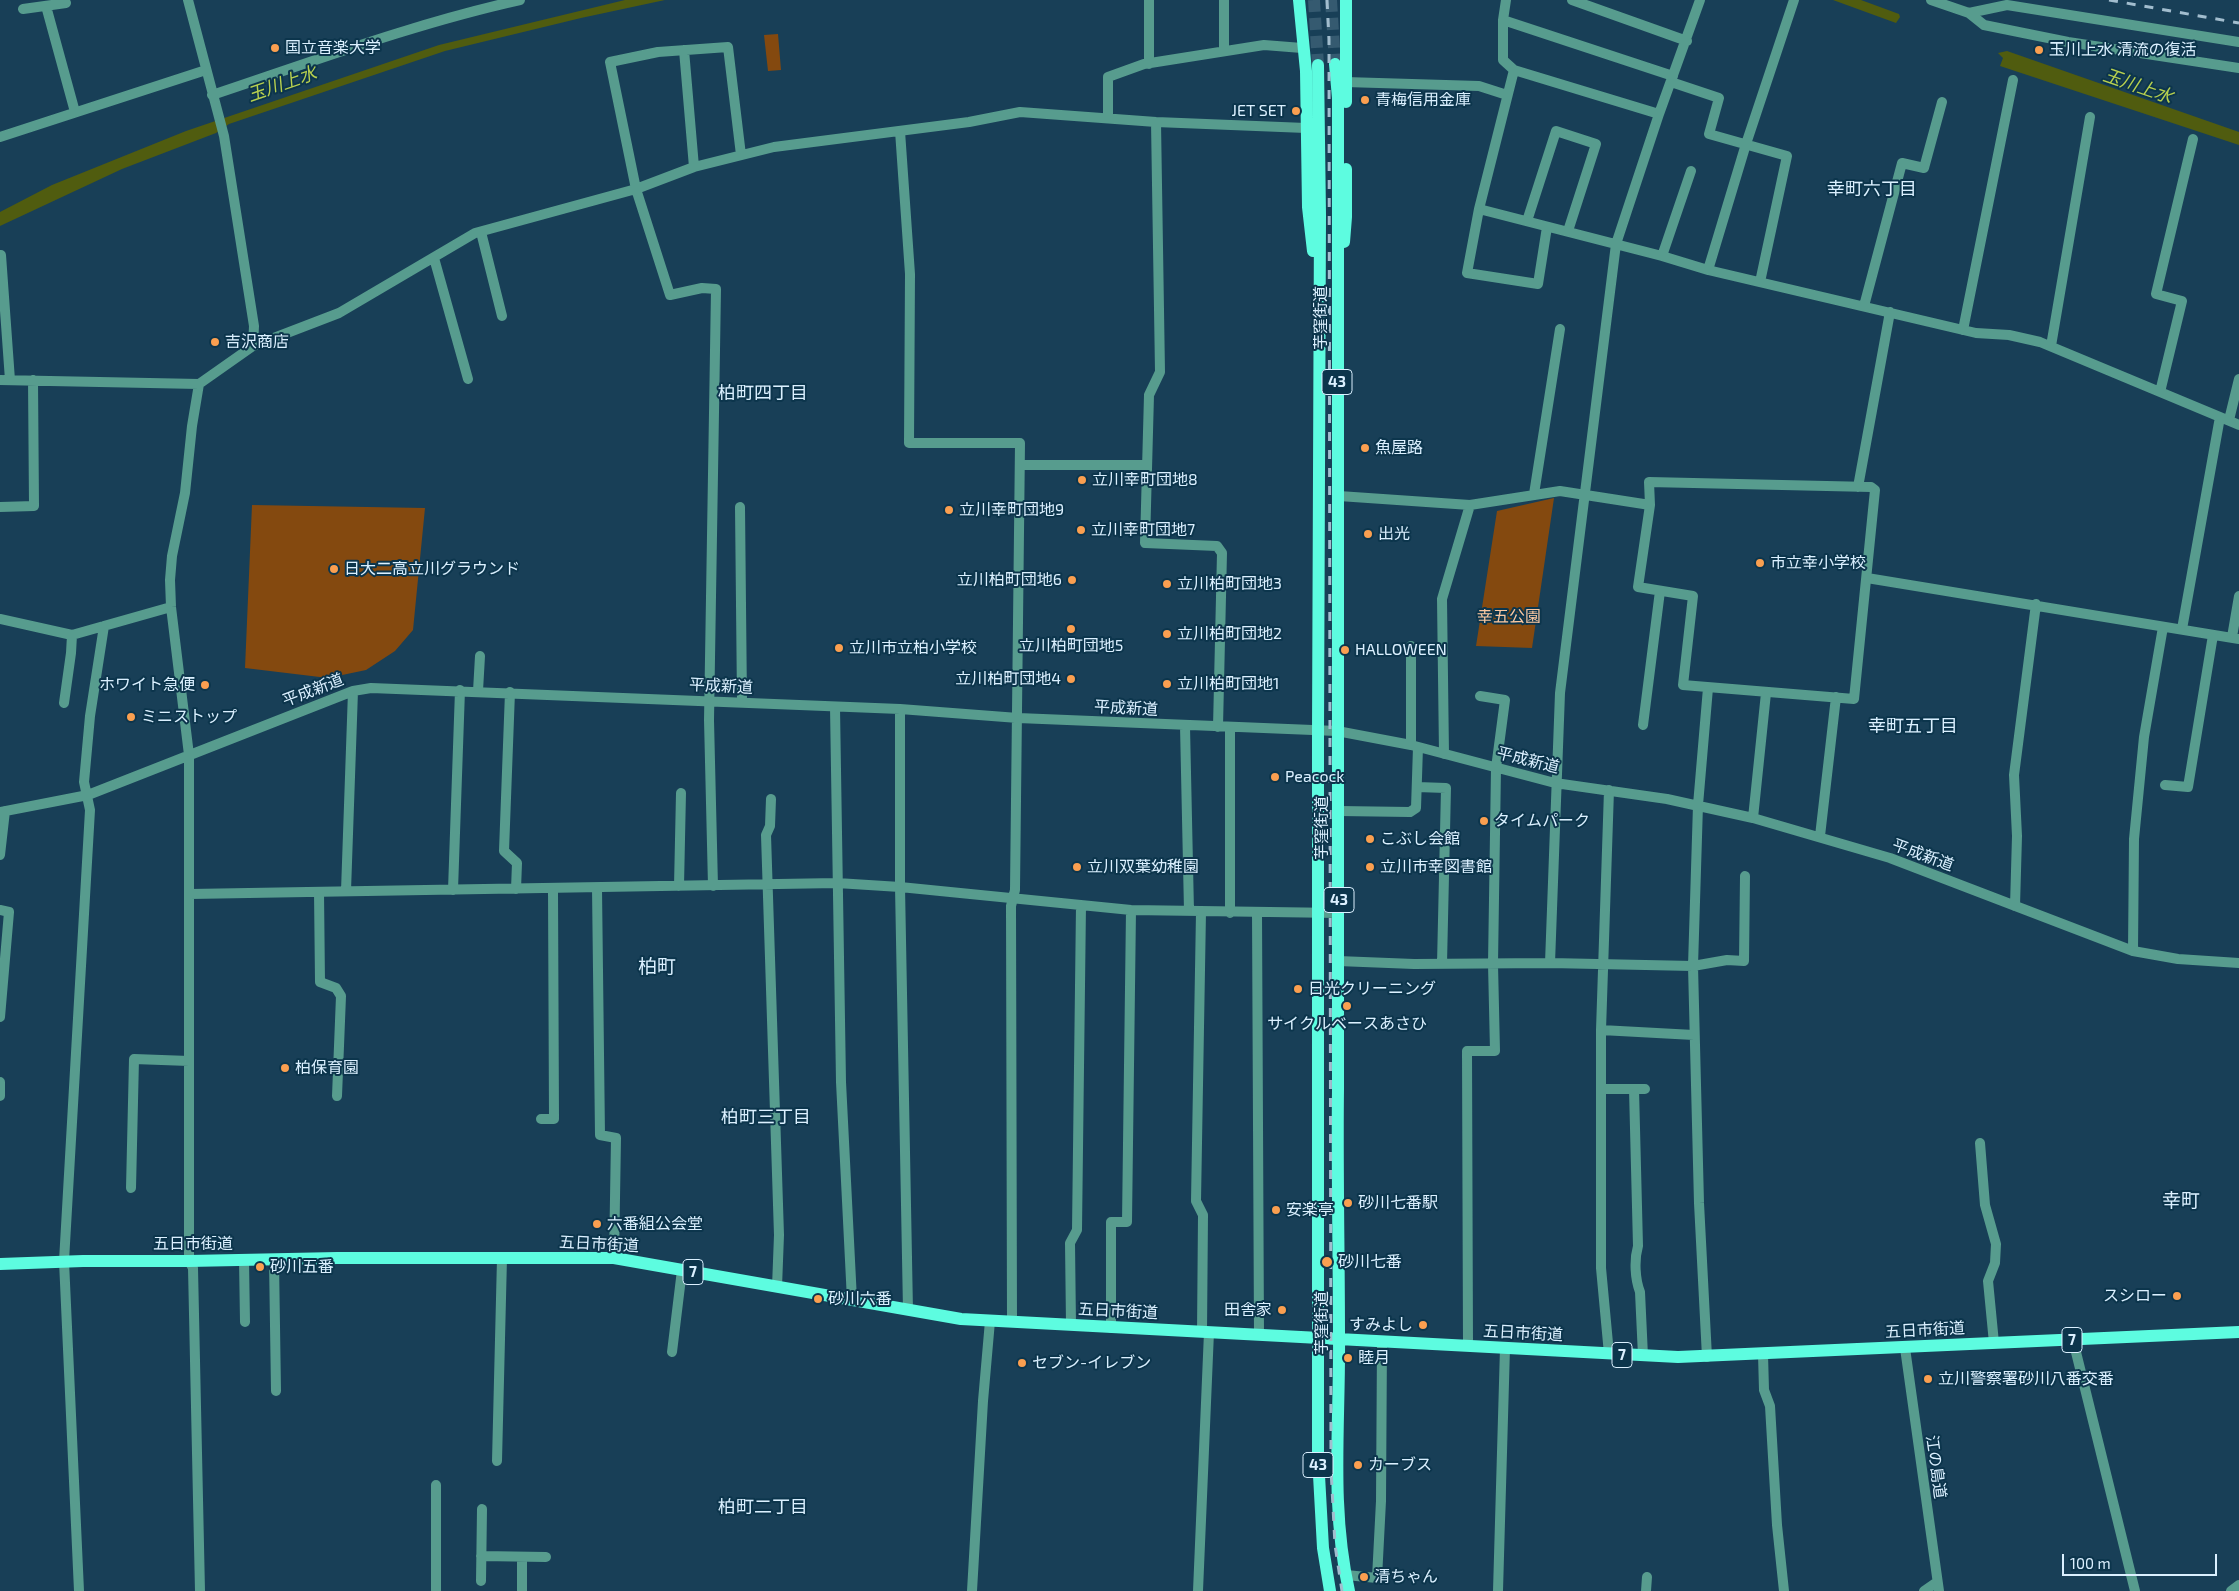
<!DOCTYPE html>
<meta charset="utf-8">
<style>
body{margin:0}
#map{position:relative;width:2239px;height:1591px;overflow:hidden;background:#183f57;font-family:"Exo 2",sans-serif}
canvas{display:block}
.scale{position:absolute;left:2062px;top:1554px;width:155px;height:22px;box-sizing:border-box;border:2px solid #dbf0ff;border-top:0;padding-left:6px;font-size:15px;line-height:18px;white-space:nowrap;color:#dbf0ff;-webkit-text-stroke:4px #0c354c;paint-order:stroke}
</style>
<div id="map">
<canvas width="2239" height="1591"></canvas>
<div class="scale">100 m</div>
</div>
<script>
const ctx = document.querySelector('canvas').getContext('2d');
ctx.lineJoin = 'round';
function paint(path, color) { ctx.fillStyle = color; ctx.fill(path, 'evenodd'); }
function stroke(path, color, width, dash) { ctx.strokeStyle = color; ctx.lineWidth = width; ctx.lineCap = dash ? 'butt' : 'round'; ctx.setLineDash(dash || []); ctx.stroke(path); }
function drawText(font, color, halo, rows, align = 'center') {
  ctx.font = font + ' "Exo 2","Noto Sans JP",sans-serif'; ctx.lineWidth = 4; ctx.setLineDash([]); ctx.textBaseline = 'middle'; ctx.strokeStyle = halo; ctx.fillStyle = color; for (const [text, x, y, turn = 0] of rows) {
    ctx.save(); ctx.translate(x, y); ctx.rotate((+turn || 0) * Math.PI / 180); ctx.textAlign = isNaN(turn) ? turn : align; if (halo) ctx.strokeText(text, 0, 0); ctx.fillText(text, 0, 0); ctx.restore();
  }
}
paint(new Path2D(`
 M778,34L781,70L768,71L764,35Z
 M1554,498L1532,648L1476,646L1497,511Z
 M252,505L425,508L413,630L395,651L366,670L328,678L245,668Z`), '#84490f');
paint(new Path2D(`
 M625,0H665L581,18L445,51L229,124L216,133L122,169L0,226V212L52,185L186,131L439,45Z
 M1833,0H1861L1899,14L1900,17L1896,23Z
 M2007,51L2239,132V145L2000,66L2003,58L1998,53Z`), '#505c0f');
stroke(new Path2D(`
 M1314,0L1318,65
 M1331,0L1335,64`), '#355a70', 12, [12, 6]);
stroke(new Path2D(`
 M188,0L224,136L254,326L253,346
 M1506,0L1503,20V60L1514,70L1659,114
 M1572,0L1687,41
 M1931,0L1969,13L2007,5L2239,42
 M46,6L75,112
 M23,9L66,3
 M1969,13L1984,25L2068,42L2239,68
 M1503,20L1673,76
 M684,50L694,167
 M1224,51V0
 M1149,64V0
 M1514,70L1479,209L1467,273L1538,284L1547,227
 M1345,82L1479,86L1507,95
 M1671,82L1719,98L1709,134L1787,156L1760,282
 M212,95C314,61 416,23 520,0
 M1108,117V77L1144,64L1264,45L1302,48
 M1156,122L1160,372L1149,395L1145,543L1217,546L1222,553L1218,727
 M900,131L910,274L909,443H1020L1015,890L1011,906L1012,1322
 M0,137L206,70
 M1479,209L1662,256L1708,270L1976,333L2009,335L2040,342L2239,425
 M1527,221L1556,131L1596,144L1568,231
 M481,232L502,316
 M1,255L10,380
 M1662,256L1691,171
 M434,258L468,379
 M1708,270L1746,144L1794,0
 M1864,306L1902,163L1924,168L1942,102
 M1963,330L2013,80
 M2051,346L2090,117
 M0,380L199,384L253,346L339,313L475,233L636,189L694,167L774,147L969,122L1020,112L1156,122L1306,128
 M199,384L192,426L185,493L172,556L170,580L171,607L189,755V1261L193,1268L200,1591
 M2160,392L2182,301L2156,294L2193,139
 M2229,420L2239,379
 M1020,465H1147
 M1649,482L1871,487L1875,490L1854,699L1683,685L1693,596L1638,587L1650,505Z
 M1858,487L1890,312
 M1534,494L1560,329
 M1339,496L1470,505L1560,491L1650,505
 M0,507L34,506L33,380
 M740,507L742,702
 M1867,578L2239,639
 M0,619L72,635L171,607
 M2182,629L2220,417
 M2232,637L2239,596
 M478,691L480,656
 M510,692L504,851L517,863L516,889
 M64,703L71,653L72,635
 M835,707L841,1082L852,1300
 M900,709V887L908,1310
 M1643,725L1660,591
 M1185,726L1189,911
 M1411,745V646
 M1444,754L1442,599L1470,505
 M2165,785L2188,787L2213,635
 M1417,787L1446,788L1442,964
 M1609,790L1601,1030V1268L1609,1354
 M771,799L770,826L766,835L779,1235L777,1287
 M1339,811L1410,812L1416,808L1418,747
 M0,812L88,795L353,691L371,688L900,709L1018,718L1337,731L1411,745L1555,783L1667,799L1753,818L1890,858L2133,951L2178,959L2239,963
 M1753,818L1766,693
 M1820,836L1836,697
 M0,855L5,811
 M679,886L681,793
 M713,886L709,720L716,289L702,288L670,295L636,189L610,62L658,52L728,47L741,155
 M597,888L600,1135L616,1138L614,1258
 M453,890L460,690
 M346,891L353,691
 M319,892L320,982L336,988L341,996L337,1096
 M190,894L837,883L900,887L1131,910L1339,913
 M2015,906L2017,836L2014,775L2036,604
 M0,910L9,912L0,1017
 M1201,912L1196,1201L1203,1215L1202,1332
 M1230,913V727
 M1257,913L1259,1334
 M2133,951L2134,839L2144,737L2163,627
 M1338,961L1414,964L1550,963L1693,966L1727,960L1744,961L1745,876
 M1550,963L1560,693L1616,244L1659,114L1700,0
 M1601,1030L1694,1035
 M0,1082V1096
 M1601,1089H1645
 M1634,1089L1638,1246C1634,1260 1635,1279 1640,1292L1643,1356
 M541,1119H554L553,889
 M1980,1143L1985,1205L1996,1244L1995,1263L1988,1281L1994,1343
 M131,1188L134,1059L189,1061
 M244,1260L245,1322
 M274,1260L276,1391
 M1071,1325L1070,1243L1077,1230L1081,905
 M1111,1328V1222H1127L1131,910
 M2073,1340L2135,1591
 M1468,1346L1467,1051H1495L1493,964L1496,768L1505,700L1480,696
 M1905,1348L1939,1591
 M672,1352L682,1270
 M1763,1354L1764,1390L1770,1406L1777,1525L1784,1591
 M1707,1357L1699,1203L1693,966L1698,805L1708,688
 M497,1461L502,1258
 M481,1556L546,1557
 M522,1558V1591
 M1346,1575L1377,1578L1381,1501L1382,1342
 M481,1581L482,1509
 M79,1591L64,1261L90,810L84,782L90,716L104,626
 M436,1591V1485
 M972,1591L983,1401L990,1321
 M1198,1591L1209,1332
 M1498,1591L1505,1348
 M1646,1591L1647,1577
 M1924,1591L1937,1582
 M2231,1591L2239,1585`), '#579c8e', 10);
stroke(new Path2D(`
 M1299,0L1306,71L1308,207L1313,251
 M1335,64L1338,98C1337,428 1339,759 1338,1089C1337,1172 1339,1254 1339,1337C1340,1422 1330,1507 1349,1591
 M1318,65L1320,215L1318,730V1457L1323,1548L1330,1591
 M1346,102V0
 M1344,242L1346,217V169
 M0,1264L83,1261H189L337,1258H614L961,1319L1678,1357L2239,1332`), '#5dfce0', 12);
stroke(new Path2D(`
 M1327,0L1329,39L1331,1469L1335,1545L1342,1591
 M2109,0L2239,23`), '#a2bdce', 3, [9, 9]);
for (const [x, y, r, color] of [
 [275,48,5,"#fa9f50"],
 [2039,50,5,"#fa9f50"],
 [1365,100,5,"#fa9f50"],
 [1296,111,5,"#fa9f50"],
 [215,342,5,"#fa9f50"],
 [1365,448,5,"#fa9f50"],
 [1082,480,5,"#fa9f50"],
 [949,510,5,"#fa9f50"],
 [1081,530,5,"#fa9f50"],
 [1368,534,5,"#fa9f50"],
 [1760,563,5,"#fa9f50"],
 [334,569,5,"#fa9f50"],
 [1072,580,5,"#fa9f50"],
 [1167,584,5,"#fa9f50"],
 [1071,629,5,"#fa9f50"],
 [1167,634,5,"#fa9f50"],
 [839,648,5,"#fa9f50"],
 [1345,650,5,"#fa9f50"],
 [1071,679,5,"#fa9f50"],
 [1167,684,5,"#fa9f50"],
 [205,685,5,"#fa9f50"],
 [131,717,5,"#fa9f50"],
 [1275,777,5,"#fa9f50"],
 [1484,821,5,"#fa9f50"],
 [1370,839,5,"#fa9f50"],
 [1077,867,5,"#fa9f50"],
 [1370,867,5,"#fa9f50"],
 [1298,989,5,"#fa9f50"],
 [1347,1006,5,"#fa9f50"],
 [285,1068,5,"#fa9f50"],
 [1348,1203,5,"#fa9f50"],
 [1276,1210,5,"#fa9f50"],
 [597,1224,5,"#fa9f50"],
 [1327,1262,6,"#fa9f50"],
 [260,1267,5,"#fa9f50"],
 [2177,1296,5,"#fa9f50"],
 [818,1299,5,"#fa9f50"],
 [1282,1310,5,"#fa9f50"],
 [1423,1325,5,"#fa9f50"],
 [1348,1358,5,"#fa9f50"],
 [1022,1363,5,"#fa9f50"],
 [1928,1379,5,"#fa9f50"],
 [1358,1465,5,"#fa9f50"],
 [1364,1577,5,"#fa9f50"]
]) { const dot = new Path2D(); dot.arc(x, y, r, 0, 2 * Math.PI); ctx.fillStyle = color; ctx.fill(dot); stroke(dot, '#0c354c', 2); }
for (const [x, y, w] of [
 [1337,382,30],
 [1339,900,30],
 [693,1272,20],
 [2072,1340,20],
 [1622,1355,20],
 [1318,1465,30]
]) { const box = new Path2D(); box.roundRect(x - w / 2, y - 12.5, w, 25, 4); ctx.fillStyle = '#0c354c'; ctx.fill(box); stroke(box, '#dbf0ff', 1); }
drawText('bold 15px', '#dbf0ff', null, [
 ["43",1337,382],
 ["43",1339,900],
 ["7",693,1272],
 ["7",2072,1340],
 ["7",1622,1355],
 ["43",1318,1465]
]);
drawText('16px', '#dbf0ff', '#0c354c', [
 ["国立音楽大学",285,48],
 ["玉川上水 清流の復活",2049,50],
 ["青梅信用金庫",1375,100],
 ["JET SET",1286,111,"right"],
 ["吉沢商店",225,342],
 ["魚屋路",1375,448],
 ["立川幸町団地8",1092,480],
 ["立川幸町団地9",959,510],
 ["立川幸町団地7",1091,530],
 ["出光",1378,534],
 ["市立幸小学校",1770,563],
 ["日大二高立川グラウンド",344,569],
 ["立川柏町団地6",1062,580,"right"],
 ["立川柏町団地3",1177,584],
 ["立川柏町団地2",1177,634],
 ["立川柏町団地5",1071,646,"center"],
 ["立川市立柏小学校",849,648],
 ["HALLOWEEN",1355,650],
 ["立川柏町団地4",1061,679,"right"],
 ["立川柏町団地1",1177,684],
 ["ホワイト急便",195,685,"right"],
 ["ミニストップ",141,717],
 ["Peacock",1285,777],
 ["タイムパーク",1494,821],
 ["こぶし会館",1380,839],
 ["立川双葉幼稚園",1087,867],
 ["立川市幸図書館",1380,867],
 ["日光クリーニング",1308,989],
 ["サイクルベースあさひ",1347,1024,"center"],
 ["柏保育園",295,1068],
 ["砂川七番駅",1358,1203],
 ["安楽亭",1286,1210],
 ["六番組公会堂",607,1224],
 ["砂川七番",1338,1262],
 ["砂川五番",270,1267],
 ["スシロー",2167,1296,"right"],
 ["砂川六番",828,1299],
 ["田舎家",1272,1310,"right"],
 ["すみよし",1413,1325,"right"],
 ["睦月",1358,1358],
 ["セブン-イレブン",1032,1363],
 ["立川警察署砂川八番交番",1938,1379],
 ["カーブス",1368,1465],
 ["清ちゃん",1374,1577]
], 'left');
drawText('16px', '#dbf0ff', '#0c354c', [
 ["芋窪街道",1321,318,-90],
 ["平成新道",721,686,3],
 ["平成新道",313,690,-21],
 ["平成新道",1126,708,3],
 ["平成新道",1528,760,14],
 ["芋窪街道",1322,828,-90],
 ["平成新道",1923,855,20],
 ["五日市街道",193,1244],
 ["五日市街道",599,1244,3],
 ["五日市街道",1118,1311,3],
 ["芋窪街道",1322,1323,-90],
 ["五日市街道",1925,1330,-3],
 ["五日市街道",1523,1333,3],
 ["江の島道",1936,1467,82]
]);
drawText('16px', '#fbc8a1', '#0c354c', [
 ["幸五公園",1509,617]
]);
drawText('italic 18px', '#b8d04f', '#0c354c', [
 ["玉川上水",282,84,-19],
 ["玉川上水",2138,86,19]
]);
drawText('18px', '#dbf0ff', '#0c354c', [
 ["幸町六丁目",1872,189],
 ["柏町四丁目",763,393],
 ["幸町五丁目",1913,726],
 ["柏町三丁目",766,1117],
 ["柏町二丁目",763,1507]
]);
drawText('19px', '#dbf0ff', '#0c354c', [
 ["柏町",657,967],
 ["幸町",2181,1201]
]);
</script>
